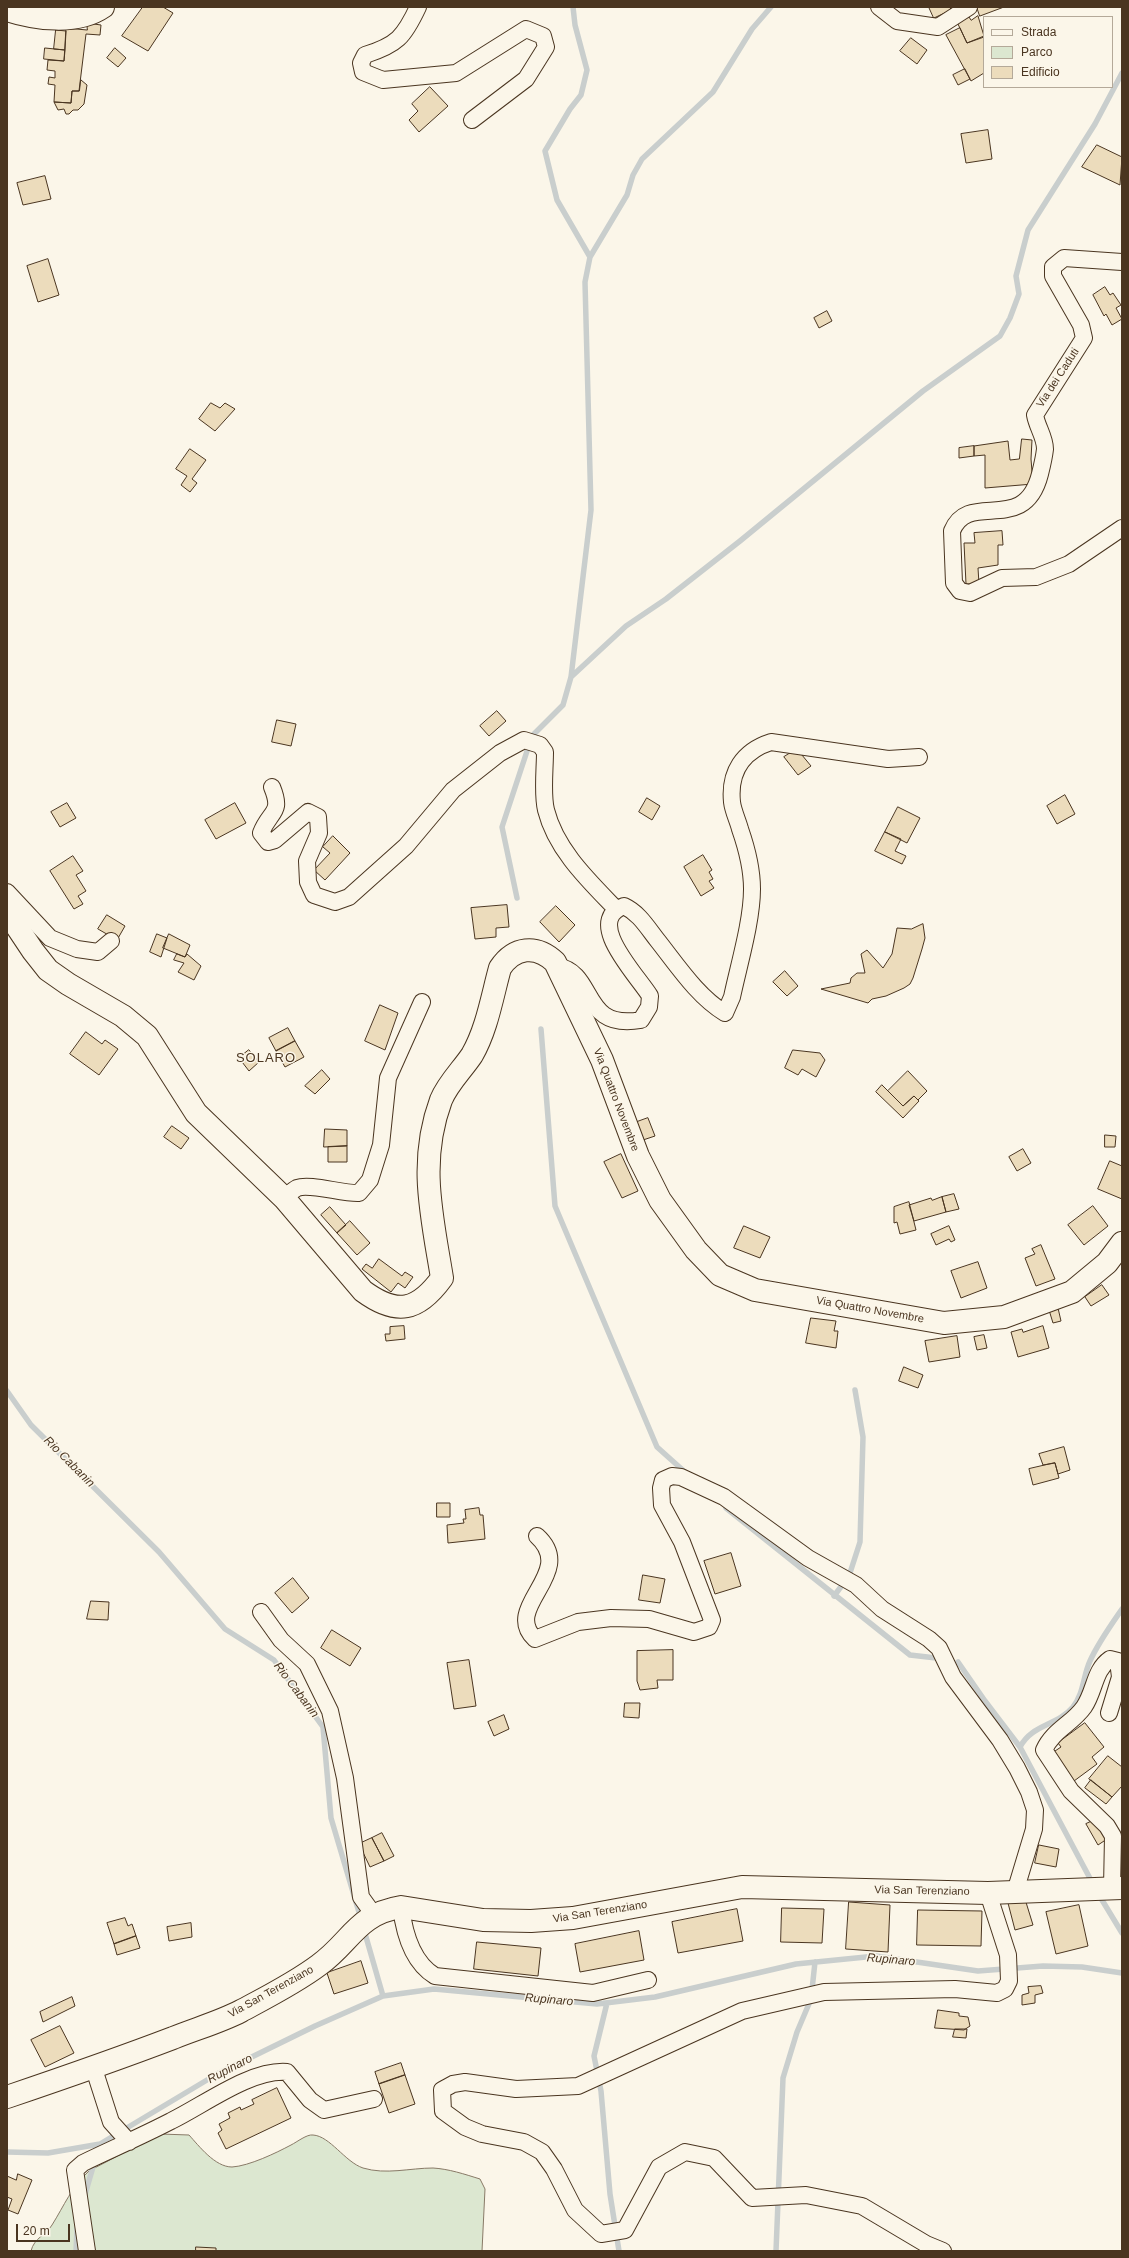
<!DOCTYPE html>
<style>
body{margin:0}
#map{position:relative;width:1129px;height:2258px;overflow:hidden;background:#fbf6e9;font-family:Helvetica,sans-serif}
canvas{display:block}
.frame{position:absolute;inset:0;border:8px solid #4a3520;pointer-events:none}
.legend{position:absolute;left:983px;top:16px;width:130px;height:72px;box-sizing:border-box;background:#fbf6e9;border:1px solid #b4a999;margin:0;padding:5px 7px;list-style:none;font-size:12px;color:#4a3520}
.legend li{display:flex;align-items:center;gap:8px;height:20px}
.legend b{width:20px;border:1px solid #b4a999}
.scale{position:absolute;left:16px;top:2224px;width:54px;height:18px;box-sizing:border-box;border:2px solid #4a3520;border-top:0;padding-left:5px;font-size:12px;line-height:14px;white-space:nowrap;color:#4a3520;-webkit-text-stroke:3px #fbf6e9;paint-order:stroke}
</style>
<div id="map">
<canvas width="1129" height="2258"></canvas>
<div class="frame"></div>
<ul class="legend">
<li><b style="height:5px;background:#fbf6e9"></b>Strada</li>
<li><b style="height:11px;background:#dce7d0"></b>Parco</li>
<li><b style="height:11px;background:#ecdcbc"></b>Edificio</li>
</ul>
<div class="scale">20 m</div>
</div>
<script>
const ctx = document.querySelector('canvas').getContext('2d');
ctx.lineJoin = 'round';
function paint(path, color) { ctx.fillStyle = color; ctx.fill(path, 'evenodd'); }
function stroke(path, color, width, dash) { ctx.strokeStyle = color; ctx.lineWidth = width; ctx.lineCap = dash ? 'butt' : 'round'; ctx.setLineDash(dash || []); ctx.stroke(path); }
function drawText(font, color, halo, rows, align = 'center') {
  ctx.font = font + ' Helvetica,sans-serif'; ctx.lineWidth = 3; ctx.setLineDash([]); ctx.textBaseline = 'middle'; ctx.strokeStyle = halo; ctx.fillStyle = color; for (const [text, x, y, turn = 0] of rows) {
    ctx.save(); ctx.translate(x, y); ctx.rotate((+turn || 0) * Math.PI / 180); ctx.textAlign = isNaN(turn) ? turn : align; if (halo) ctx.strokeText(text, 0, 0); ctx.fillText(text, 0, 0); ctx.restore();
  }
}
const green = new Path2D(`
 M160,2134L189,2135C199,2146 215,2167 232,2167C249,2166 276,2153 291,2145C297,2142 307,2134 313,2135C330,2136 345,2162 363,2168C386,2175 410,2168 433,2168C449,2169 464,2174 480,2179L485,2189L482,2251H31C34,2238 46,2235 52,2225C64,2206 72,2186 89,2171Z`);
paint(green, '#dce7d0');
stroke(green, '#887966', 1);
stroke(new Path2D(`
 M590,257L627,195L633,175L642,159L713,92L752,29L771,7
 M571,677L626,626L666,599L740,541L923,391L1000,336L1010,318L1019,294L1016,276L1028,230L1095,124L1122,73
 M517,898L502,827L532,736L563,705L571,677L591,510L585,282L590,257L557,200L545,151L570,109L581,95L587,70L575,25L573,7
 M541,1029L555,1206L657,1447L686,1473
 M7,1391L31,1425L159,1552L225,1629L274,1660L323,1727L331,1818L361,1919
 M726,1508L910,1655L936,1658
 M834,1596L849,1576L860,1542L863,1437L855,1390
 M958,1662L985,1701L1020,1747L1093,1884
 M1020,1747C1032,1724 1057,1726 1073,1707C1084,1693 1083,1676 1090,1661C1098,1643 1111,1625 1122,1609
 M1099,1895L1122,1933
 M364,1930L383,1996
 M607,2003L594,2056L601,2091L610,2194L619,2251
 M7,2152L48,2153L100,2144L217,2074L315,2026L383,1996L434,1989L597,2004L655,1997L796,1964L876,1956L978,1971L1043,1966L1082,1967L1122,1973
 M84,2198L95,2160
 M76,2251L77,2229
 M776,2251L783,2078L797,2032L811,1999L815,1962`), '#c9cecd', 5.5);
const building = new Path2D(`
 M143,7H163L173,13L148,51L122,36Z
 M929,7H950L951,10L934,18Z
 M977,7H1004L980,16Z
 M978,16L984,36L967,43L957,22L969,17L971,20Z
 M87,23L101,25L100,35L86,34L79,91H72L71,103L54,102L55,85L48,84L49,77L55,78V71L47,70L48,60L64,61L66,28L87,30Z
 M960,28L967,43L984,37V73L971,81L946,35Z
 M56,30L66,31L65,50L54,49Z
 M911,38L927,50L917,64L900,51Z
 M45,48L65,50L64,61L44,59Z
 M115,48L126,58L118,67L107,58Z
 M965,69L970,79L958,85L953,75Z
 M81,80L87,85L84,104L78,110H73L69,114H66L64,109L58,110L54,102L71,103L72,91H79Z
 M430,87L448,106L419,132L409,120L418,111L412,104Z
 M988,130L992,159L966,163L961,134Z
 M1097,145L1122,157L1120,185L1082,167Z
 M45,176L51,199L23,205L17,183Z
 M48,259L59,295L38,302L27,266Z
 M1105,287L1110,295L1113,293L1121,305L1116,308L1122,319L1112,325L1106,314L1104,316L1093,295Z
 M827,311L832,321L819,328L814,318Z
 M211,403L220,408L225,403L235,409L215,431L199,419Z
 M1022,439L1032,440L1031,459L1033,484L985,488V455L974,456V446L1008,441L1010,460L1019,459Z
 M974,446V456L959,458V448Z
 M190,449L206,460L192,479L197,483L190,492L181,485L187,476L176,469Z
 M1002,531L1003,545H998V565L978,568L979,584H966L964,543H975L974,533Z
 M497,711L506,721L489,736L480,726Z
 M277,720L296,724L291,746L272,742Z
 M797,749L811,766L798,775L784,757Z
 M1065,795L1075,814L1057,824L1047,806Z
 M647,798L660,806L652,820L639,812Z
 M67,803L76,818L60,827L51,812Z
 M235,803L246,823L216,839L205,820Z
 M898,807L920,818L907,843L885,832Z
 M885,832L901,839L895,851L906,856L902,864L875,851Z
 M333,836L350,853L325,880L314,870L330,853L323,847Z
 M703,855L712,870L709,872L713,879L709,881L714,888L701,896L684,867Z
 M73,856L83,871L76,875L86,891L78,896L83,904L74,909L50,871Z
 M507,905L509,927L496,928V937L475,939L471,908Z
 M556,906L575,925L559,942L540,922Z
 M107,915L125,926L117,940L98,929Z
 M923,924L925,938L922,949L913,978L910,984L904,988L886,996L872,999L868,1003L821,989L850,983L851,978L857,973H865L861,954L867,950L883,968L892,954L897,928L911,929Z
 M157,934L167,938L161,957L150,952Z
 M169,934L190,945L185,957L163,948Z
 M177,954L185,957L187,954L201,966L194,980L178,972L184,963L174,960Z
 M785,971L798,986L787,996L773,982Z
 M380,1005L398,1013L385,1050L365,1041Z
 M288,1028L295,1041L276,1051L269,1038Z
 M86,1032L102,1044L105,1040L118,1049L99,1075L70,1054Z
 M295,1041L304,1057L285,1067L276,1051Z
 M249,1050L259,1062L249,1071L239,1058Z
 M793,1050L820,1053L825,1060L816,1077L802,1069L798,1075L785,1068Z
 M322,1070L330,1079L315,1094L305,1086Z
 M908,1071L927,1091L918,1100L914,1096L903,1106L888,1091Z
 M882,1085L903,1106L914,1096L919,1101L903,1118L876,1092Z
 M648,1118L655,1136L643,1140L637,1122Z
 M172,1126L189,1138L181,1149L164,1137Z
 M325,1129L347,1130V1146L324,1147Z
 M1105,1135L1116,1136L1115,1147H1105Z
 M347,1146V1162H328V1147Z
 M1023,1149L1031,1163L1017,1171L1009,1157Z
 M621,1154L638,1191L622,1198L604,1162Z
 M1110,1161L1122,1166V1199L1098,1189Z
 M954,1194L959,1209L946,1212L942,1197Z
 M942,1197L946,1212L914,1221L909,1205L931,1198L932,1200Z
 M909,1202L916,1230L900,1234L897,1222L894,1223V1207Z
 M1093,1206L1108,1226L1084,1245L1068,1225Z
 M330,1207L346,1225L337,1233L321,1215Z
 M350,1221L370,1243L357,1255L337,1233Z
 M744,1226L770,1237L760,1258L734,1248Z
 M949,1226L955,1240L951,1242L949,1239L936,1245L931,1234Z
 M1041,1245L1055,1279L1036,1286L1025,1258L1035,1254L1032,1249Z
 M379,1259L402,1276L405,1272L413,1277L405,1288L398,1283L391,1292L362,1269L366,1264L372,1268Z
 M978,1262L987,1288L961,1298L951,1271Z
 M1102,1285L1109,1295L1091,1306L1085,1297Z
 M1058,1308L1061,1321L1053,1323L1049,1310Z
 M811,1318L836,1321L834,1331H838L836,1348L806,1343Z
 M404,1326L405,1339L386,1341L385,1334H390V1327Z
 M1043,1326L1049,1348L1018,1357L1011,1332L1022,1329L1023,1332Z
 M984,1335L987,1348L977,1350L974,1337Z
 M957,1336L960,1357L929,1362L925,1341Z
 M904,1367L923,1375L918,1388L899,1381Z
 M1064,1447L1070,1470L1058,1474L1055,1463L1043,1465L1039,1454Z
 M1055,1463L1059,1478L1033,1485L1029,1469Z
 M437,1503H450V1517H437Z
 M479,1508L480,1515H483L485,1539L448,1543L447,1525L464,1523L463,1519H466L465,1510Z
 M731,1553L741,1586L715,1594L704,1561Z
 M643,1575L665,1579L660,1603L639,1600Z
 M293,1578L309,1598L292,1613L275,1593Z
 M91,1601L109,1602L108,1620L87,1619Z
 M332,1630L361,1648L350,1666L321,1648Z
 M673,1650V1680H657L658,1688L640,1690L637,1681V1651Z
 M469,1660L476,1706L454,1709L447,1663Z
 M625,1703H640L639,1718L624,1717Z
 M504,1715L509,1729L494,1736L488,1722Z
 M1085,1723L1104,1747L1092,1757L1097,1764L1074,1781L1052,1753L1061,1747L1058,1743Z
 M1108,1756L1122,1767V1786L1112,1797L1089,1779Z
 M1091,1780L1112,1797L1106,1804L1085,1788Z
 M1097,1819L1107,1839L1098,1845L1086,1824Z
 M382,1833L394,1856L384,1861L372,1838Z
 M372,1838L384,1861L370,1867L359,1844Z
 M1039,1845L1059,1849L1056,1867L1035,1863Z
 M1025,1899L1033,1925L1015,1930L1008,1903Z
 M849,1902L890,1905L888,1952L846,1949Z
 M1079,1905L1088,1946L1056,1954L1046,1912Z
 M782,1908L824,1909L822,1943L781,1942Z
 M737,1909L743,1941L678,1953L672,1922Z
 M918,1910L982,1911L981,1946L917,1945Z
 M125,1918L128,1926L132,1924L136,1936L114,1944L107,1923Z
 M191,1923L192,1937L169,1941L167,1927Z
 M639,1931L644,1960L580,1972L575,1944Z
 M136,1936L140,1948L117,1955L114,1944Z
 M477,1942L541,1948L538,1976L474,1969Z
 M361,1961L368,1983L334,1994L327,1973Z
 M1041,1986L1043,1993L1035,1995V2003L1022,2005V1995L1029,1993L1028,1987Z
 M72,1997L75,2006L43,2022L40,2012Z
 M938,2010L959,2013V2016L968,2017L970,2026L964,2030L935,2028Z
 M60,2026L74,2053L45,2067L31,2040Z
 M955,2029H967L966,2038L953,2037Z
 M401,2063L405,2075L379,2084L375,2072Z
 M405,2075L415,2104L389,2113L379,2084Z
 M277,2088L291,2118L226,2149L218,2133L222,2130L219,2124L230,2118L228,2113L240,2107L241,2110L254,2104L252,2100Z
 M18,2174L32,2180L18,2214L8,2210L12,2199L7,2197V2176L16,2180Z
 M196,2247L216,2248V2251H196Z`);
paint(building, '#ecdcbc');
stroke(building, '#4a3520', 1);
const street = new Path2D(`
 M418,7C404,37 397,45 365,55L361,63L363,72L383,80L456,73L526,29L543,36L546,47L526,79L472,120
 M879,7L897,21L938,27L969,7
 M1122,262L1064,258L1053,267V276L1081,325L1084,338L1035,415C1037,427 1045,437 1045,449C1044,458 1042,466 1040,474C1024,537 969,489 952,531L954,583L960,591L970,593L1002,578L1036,577L1069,564L1122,528
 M272,787C283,814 270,810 261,833L268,842L275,840L308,812L318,817L319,833L307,861L308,882L314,895L335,902L349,897L406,846L453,790L500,753L524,740L540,745L545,752C545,769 542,794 546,810C556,850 589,881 616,909
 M7,892L50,938L77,949L98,952L111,941
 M557,966C597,973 580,1031 641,1020L649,1007L650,996C638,976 583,921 624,906C639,913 647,927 658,941C677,965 698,997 725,1013L732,997C739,964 752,921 752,889C752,868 747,849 740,829C738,821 733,811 732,802C729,772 743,751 771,742L888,759L919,757
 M284,1198C288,1195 293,1190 297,1188C310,1183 343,1194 359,1193L370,1180L381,1145L388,1078L422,1002
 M537,1536C578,1573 501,1607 535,1639L578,1622L611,1618L649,1619L694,1632L709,1627L712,1620L682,1542L662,1505L661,1488L663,1480L672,1476L681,1477L724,1497L808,1558L856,1585L882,1609L929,1639L939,1648L953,1677L1000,1740L1017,1768L1029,1792L1035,1810L1034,1829L1015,1892
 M261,1612L281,1640L307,1664L330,1711L345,1778L361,1897L374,1915
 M1109,1713L1120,1677L1118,1661L1110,1659C1094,1670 1095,1691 1084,1707C1072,1724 1053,1730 1044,1750L1071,1791L1107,1826L1113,1836L1112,1888
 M401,1907C404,1932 412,1962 435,1976L593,1993L648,1980
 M94,2069L111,2122L129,2142
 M87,2251L75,2170L83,2163C112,2149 142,2136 171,2121C204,2105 251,2069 287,2072L310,2100L324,2110L374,2099
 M943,2251L926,2244L862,2206L806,2195L752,2198L714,2158L685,2152L659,2167L625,2230L601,2234L575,2210L554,2169L542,2152L524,2142L482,2134L465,2127L443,2111L442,2090L453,2084L465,2082L516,2089L578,2086L742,2011L824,1992L955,1989L997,1993L1005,1989L1009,1981L1008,1955L988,1893`);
const secondary = new Path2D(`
 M7,10C35,19 77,25 103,7
 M7,912L33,951L48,970L68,984L123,1016L147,1036L196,1113L284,1198L363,1291C397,1316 418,1311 442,1278C432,1216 418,1162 441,1100C448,1083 462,1070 472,1055C487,1029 492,997 500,968C514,947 536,944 555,962L602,1060L638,1156L660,1200L696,1250L720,1275L755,1290L944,1323L1004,1317L1072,1292L1107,1263L1122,1243
 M7,2097C63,2078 118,2059 173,2038C195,2029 220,2022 241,2011C267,1997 295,1983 319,1965C351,1942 357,1914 401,1907L483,1920L531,1921L573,1918L742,1887L988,1893L1122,1888`);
stroke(street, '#4a3520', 18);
stroke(secondary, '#4a3520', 24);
stroke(street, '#fbf6e9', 16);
stroke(secondary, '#fbf6e9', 22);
drawText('11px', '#4a3520', '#fbf6e9', [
 ["Via dei Caduti",1058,378,-57],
 ["Via Quattro Novembre",616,1100,69],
 ["Via Quattro Novembre",870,1310,10],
 ["Via San Terenziano",922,1891,1],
 ["Via San Terenziano",600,1912,-9],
 ["Via San Terenziano",271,1992,-29]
]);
drawText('italic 12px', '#4a3520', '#fbf6e9', [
 ["Rio Cabanin",69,1462,45],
 ["Rio Cabanin",296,1690,53],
 ["Rupinaro",891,1960,5],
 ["Rupinaro",549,2000,5],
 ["Rupinaro",230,2069,-28]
]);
ctx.letterSpacing = '1px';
drawText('13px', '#4a3520', '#fbf6e9', [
 ["SOLARO",266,1058]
]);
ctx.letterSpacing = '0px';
</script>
